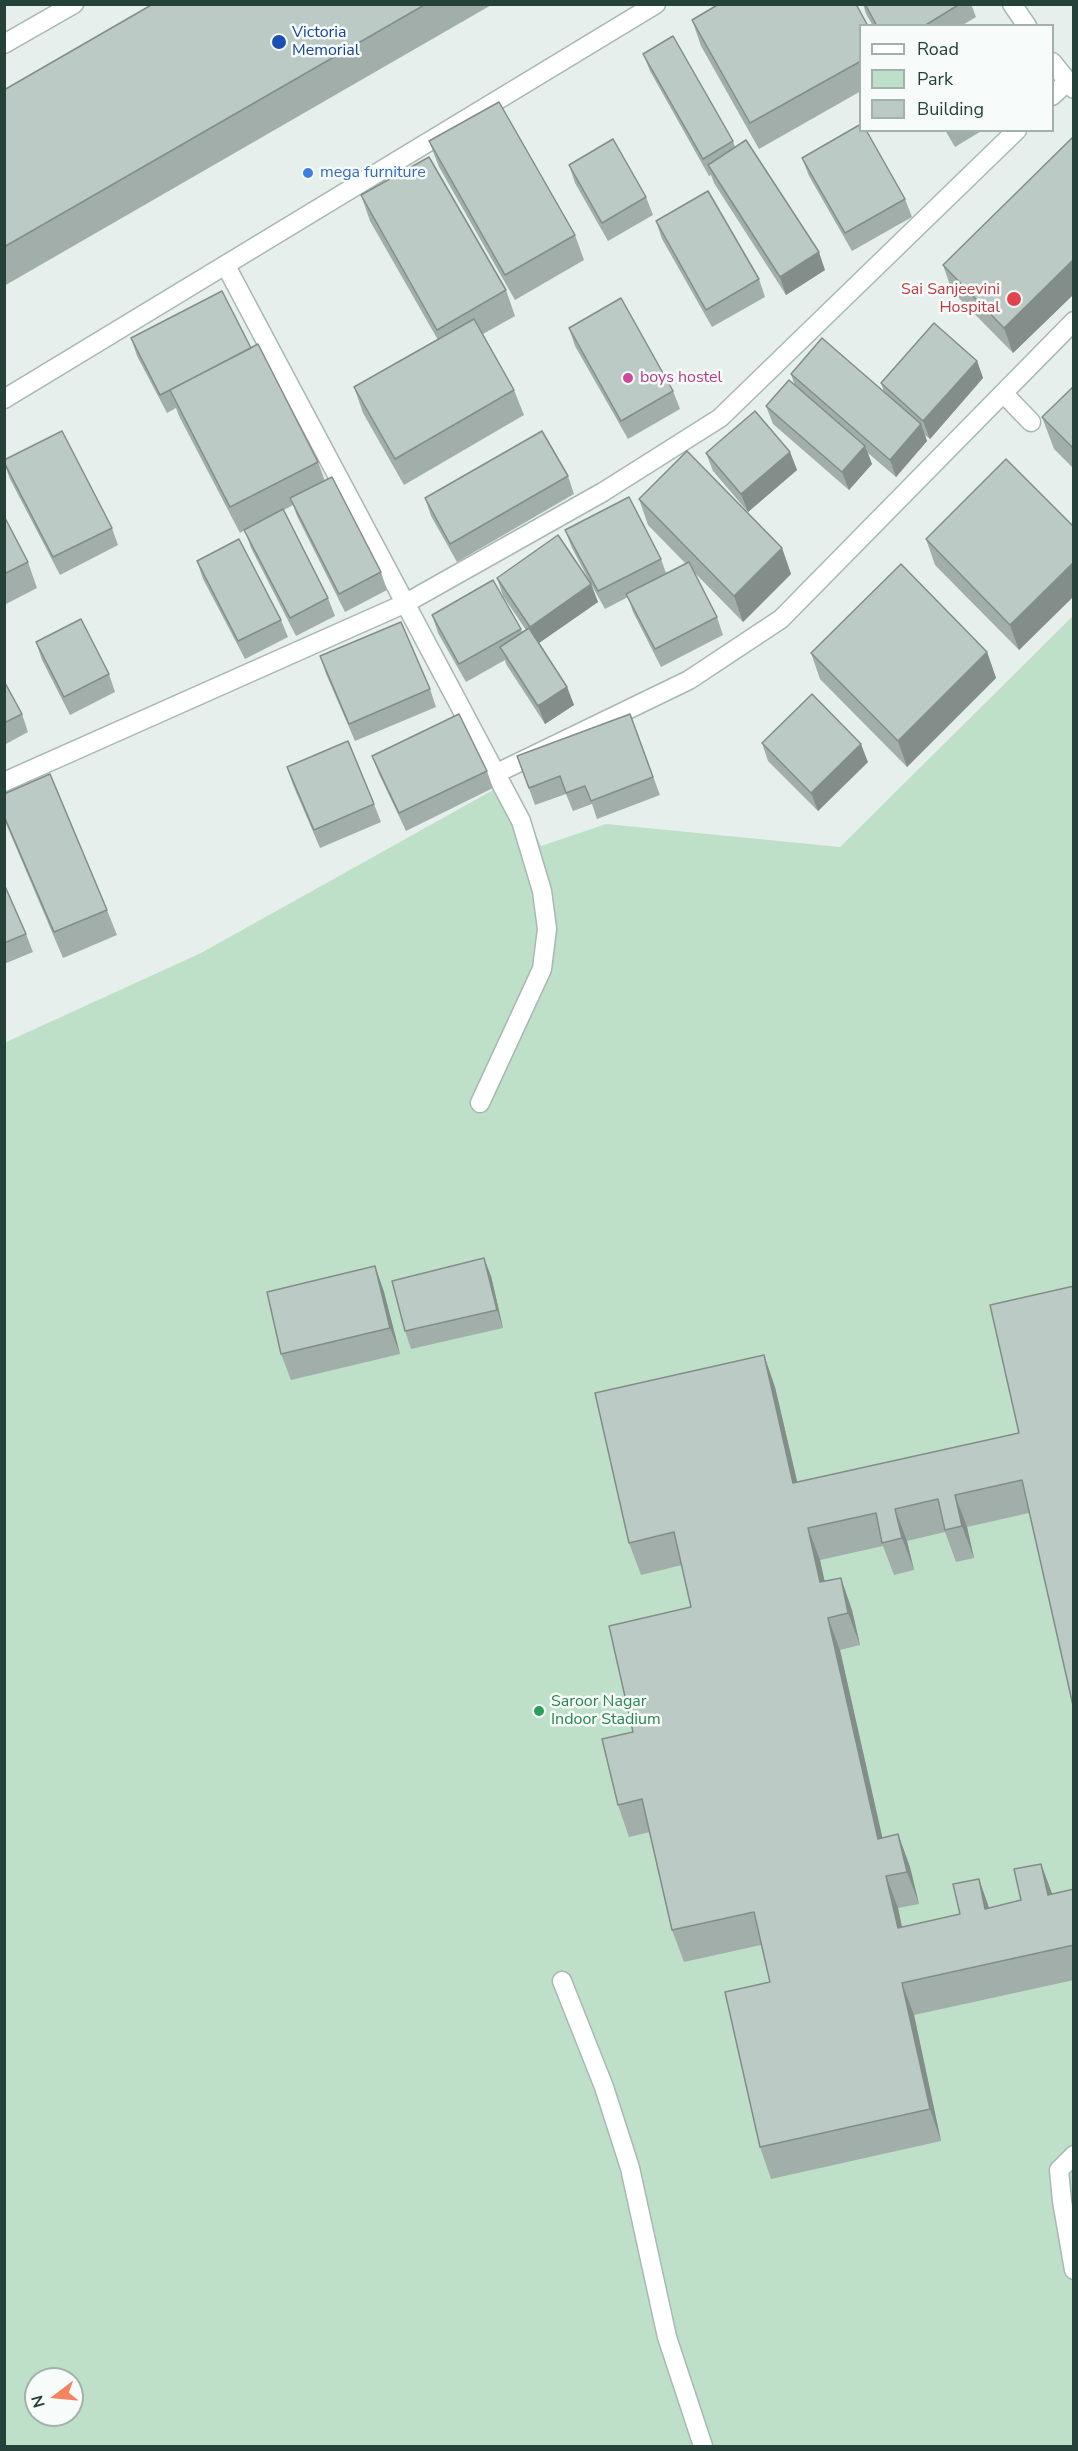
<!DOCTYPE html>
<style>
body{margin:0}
#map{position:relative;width:1078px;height:2451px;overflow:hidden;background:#e6efeb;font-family:"Nunito Sans",sans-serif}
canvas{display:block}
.frame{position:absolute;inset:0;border:6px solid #24423a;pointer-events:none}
.legend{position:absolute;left:859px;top:24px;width:195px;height:108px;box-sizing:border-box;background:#f7fbf9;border:2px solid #a3b1ad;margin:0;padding:8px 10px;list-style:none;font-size:18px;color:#24423a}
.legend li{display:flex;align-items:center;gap:12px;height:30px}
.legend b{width:30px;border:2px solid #a3b1ad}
.north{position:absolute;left:24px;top:2367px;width:60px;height:60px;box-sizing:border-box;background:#f7fbf9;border:2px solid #a3b1ad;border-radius:50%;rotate:254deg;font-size:16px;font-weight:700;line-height:24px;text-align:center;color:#24423a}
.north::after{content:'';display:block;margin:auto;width:21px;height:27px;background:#f4845f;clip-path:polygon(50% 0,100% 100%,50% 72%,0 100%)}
</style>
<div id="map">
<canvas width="1078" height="2451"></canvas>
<div class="frame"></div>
<ul class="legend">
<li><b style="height:8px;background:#fff"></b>Road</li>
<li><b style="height:16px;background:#bfe0c8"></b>Park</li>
<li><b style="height:16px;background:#bbcac4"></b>Building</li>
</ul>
<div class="north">N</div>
</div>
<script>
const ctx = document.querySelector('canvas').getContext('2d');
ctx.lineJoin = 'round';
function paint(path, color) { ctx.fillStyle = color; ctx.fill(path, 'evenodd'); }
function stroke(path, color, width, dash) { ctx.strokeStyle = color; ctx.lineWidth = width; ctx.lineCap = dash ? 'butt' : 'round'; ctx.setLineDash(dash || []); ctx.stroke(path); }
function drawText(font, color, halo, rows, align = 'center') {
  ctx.font = font + ' "Nunito Sans",sans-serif'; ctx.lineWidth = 5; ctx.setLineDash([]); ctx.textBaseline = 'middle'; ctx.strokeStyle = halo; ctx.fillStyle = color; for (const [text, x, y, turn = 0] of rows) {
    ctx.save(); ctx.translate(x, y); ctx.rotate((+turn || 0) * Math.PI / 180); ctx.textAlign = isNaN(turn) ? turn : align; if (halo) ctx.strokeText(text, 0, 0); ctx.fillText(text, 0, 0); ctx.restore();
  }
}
paint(new Path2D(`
 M1073,616V2446H5L4,1043L201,953L511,780L541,846L606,824L840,847ZM36,2379H72V2415H36Z`), '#bfe0c8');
const minor = new Path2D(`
 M1012,4L1027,26
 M4,44L74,4
 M1052,62L1074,89
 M1052,96L1067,82
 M226,266L521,821L542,891L547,929L542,969L480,1103
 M1003,393L1031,422
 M4,399L656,4
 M497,773L689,680L781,619L1074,321
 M4,782L406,603L603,492L720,418L1017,130
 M562,1981L604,2087L630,2168L667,2337L703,2446
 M1074,2155L1059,2170L1062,2201L1074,2270`);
stroke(minor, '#a8b8b2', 21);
stroke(minor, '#fff', 18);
paint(new Path2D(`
 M153,4H493L4,286V90Z
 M863,4H971L976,17L961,26H873L866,14Z
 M692,20L861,26V91L759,149L701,46Z
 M643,54L733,141L735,147L825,270L786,295L714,183L711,175L709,176L650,71Z
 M945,130H983L955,147Z
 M1074,136V294L1013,353L952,291L943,265Z
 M429,141L575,235L584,260L515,300L439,167Z
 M802,158L905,199L912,217L852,251L809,176Z
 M569,165L646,197L653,215L608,241L575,183Z
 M361,195L506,290L515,316L483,334L514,390L524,415L404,485L363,413L354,387L438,340L370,221Z
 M656,221L759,279L765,297L712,327L662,239Z
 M569,328L673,391L680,409L628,439L575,346Z
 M131,338L251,348L318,462L325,481L381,572L387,590L345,612L297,516L293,505L284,510L328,598L335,616L296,636L251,548L245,530L240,533L179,416L176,408L167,413L137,356Z
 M977,361L983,378L930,439L925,435L927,441L896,477L868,453L872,464L849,490L773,424L766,406L795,386L791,374L884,392L881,383Z
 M1074,386V469L1054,449L1042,417Z
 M790,452L797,470L748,512L713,471L706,453Z
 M4,463L112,528L118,545L60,575L10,479Z
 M568,476L574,494L457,562L431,516L425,498Z
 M639,499L782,548L791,574L743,622L693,571L717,617L723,635L661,667L633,612L628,597L605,609L591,584L598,602L539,643L567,687L574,705L545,724L506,664L505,660L466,682L438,633L432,615L521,629L522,632L526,630L503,596L497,578L591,584L572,548L565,530L661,559L666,573L686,564L648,525Z
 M4,516L28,562L37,588L4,605Z
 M1074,527V596L1019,650L935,565L926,539Z
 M197,561L281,620L288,637L245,659L203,579Z
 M36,642L109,674L115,692L70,715L42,660Z
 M987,652L996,678L907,767L820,679L811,653Z
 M320,656L430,689L436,707L355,741L326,674Z
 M4,681L22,714L28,732L4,745Z
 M630,714L660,795L597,819L592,804L573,811L566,794L535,805L517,756Z
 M762,743L868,762L818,811L768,761Z
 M372,756L487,771L493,788L406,831L379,774Z
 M287,767L374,804L381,822L320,848L293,785Z
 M4,794L107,910L117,935L63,958L4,819Z
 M4,884L26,934L33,952L4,964Z
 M375,1266L384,1292L400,1354L291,1380L281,1354Z
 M491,1276L503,1328L411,1349L405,1331Z
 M1074,1286L1029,1513L967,1527L974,1558L956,1562L945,1532L907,1541L914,1570L894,1575L883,1546L820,1560L824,1581L852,1610L860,1645L840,1650L882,1838L898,1834L910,1867L919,1904L898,1908L902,1927L960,1914L979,1879L989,1908L1021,1900L1041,1864L1052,1894L1074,1889V1980L914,2015L941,2141L771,2179L760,2147L770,1982L761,1945L684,1962L672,1930L650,1832L629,1837L618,1805L633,1732L691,1607L682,1565L641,1575L629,1543L775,1387L797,1482L1019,1433Z`), '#a1aea9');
paint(new Path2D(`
 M819,252L825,270L786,295L780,277Z
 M1074,259V294L1013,353L1004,328Z
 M977,361L983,378L930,439L923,421Z
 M921,424L927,441L896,477L890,460Z
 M865,446L872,464L849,490L842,472Z
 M790,452L797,470L748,512L741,494Z
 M782,548L791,574L743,622L734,596Z
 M1074,562V596L1019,650L1010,625Z
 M591,584L598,602L536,645L530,627Z
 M987,652L996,678L907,767L898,741Z
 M567,687L574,705L545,724L538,706Z
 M861,744L868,762L818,811L811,793Z
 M484,1258L491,1276L503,1328L497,1310Z
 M375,1266L384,1292L400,1354L390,1328Z
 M764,1355L775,1387L805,1515L793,1483Z
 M955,1495L967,1527L974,1558L962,1526Z
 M895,1509L907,1541L914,1570L902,1538Z
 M808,1528L820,1560L832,1614L820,1582Z
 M841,1578L852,1610L860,1645L848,1613Z
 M828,1618L840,1650L890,1871L878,1839Z
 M898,1834L910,1867L919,1904L907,1872Z
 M1041,1864L1053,1896L1048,1895Z
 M886,1876L898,1908L909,1960L898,1928Z
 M979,1879L990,1911L985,1909Z
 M902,1983L914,2015L941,2141L930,2109Z`), '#838d89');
const building = new Path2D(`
 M153,4H426L4,247V90Z
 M719,4H856L868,26H861V61L750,123L692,20Z
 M865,4H960L924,26H877Z
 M673,36L733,141L703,159L643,54Z
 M499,102L575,235L505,275L429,141Z
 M861,124V130H866L905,199L845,233L802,158Z
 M1074,136V259L1004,328L943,265Z
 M613,139L646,197L602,223L569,165Z
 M746,140L819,252L780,277L708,165Z
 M429,157L506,290L437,330L361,195Z
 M708,191L759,279L706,310L656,221Z
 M222,291L251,348L160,395L131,338Z
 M621,298L673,391L621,421L569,328Z
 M474,319L514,390L395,459L354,387Z
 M934,323L977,361L923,421L881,383Z
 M822,338L921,424L890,460L791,374Z
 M258,344L318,462L230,507L170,390Z
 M789,380L865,446L842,472L766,406Z
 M1074,386V449L1042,417Z
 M755,411L790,452L741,494L706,453Z
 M62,431L112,528L53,557L4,462V460Z
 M542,431L568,476L450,544L425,498Z
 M687,451L782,548L734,596L639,499Z
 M1006,459L1074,527V562L1010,625L926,539Z
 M332,477L381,572L339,594L290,498Z
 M629,497L661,559L598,591L565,530Z
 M283,509L328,598L290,618L244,530Z
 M4,516L28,562L4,574Z
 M558,535L591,584L530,627L497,578Z
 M239,539L281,620L238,641L197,561Z
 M689,562L717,617L655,649L626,594Z
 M901,564L987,652L898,741L811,653Z
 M493,580L521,629L459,664L432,615Z
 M81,619L109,674L64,697L36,642Z
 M401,622L430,689L349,724L320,656Z
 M529,628L567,687L538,706L500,647Z
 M4,681L22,714L4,723Z
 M812,694L861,744L811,793L762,743Z
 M459,714L487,771L399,813L372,756Z
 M630,714L653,777L591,801L585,786L566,793L560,776L529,788L517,756Z
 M348,741L374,804L314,830L287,767Z
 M50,774L107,910L54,932L4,816V794Z
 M4,884L26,934L4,943Z
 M484,1258L497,1310L405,1331L392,1281Z
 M375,1266L390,1328L281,1354L267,1292Z
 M1074,1286V1710L1022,1480L955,1495L962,1526L945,1530L938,1499L895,1509L902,1538L882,1543L876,1513L808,1528L820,1582L841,1578L848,1613L828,1618L878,1839L898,1834L907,1872L886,1876L898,1928L960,1914L953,1884L979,1879L985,1909L1021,1900L1014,1869L1041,1864L1048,1895L1074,1889V1945L902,1983L930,2109L760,2147L725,1992L770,1982L754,1912L672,1930L642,1799L618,1805L602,1739L633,1732L609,1626L691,1607L674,1532L629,1543L595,1393L764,1355L793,1483L1019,1433L990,1305Z`);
paint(building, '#bbcac4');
stroke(building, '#838d89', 1.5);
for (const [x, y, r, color] of [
 [279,42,8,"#1a4fb4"],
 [308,173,6,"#3f7fe0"],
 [1014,299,8,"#e0444e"],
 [628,378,6,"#d1479c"],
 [539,1711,6,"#2e9e5b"]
]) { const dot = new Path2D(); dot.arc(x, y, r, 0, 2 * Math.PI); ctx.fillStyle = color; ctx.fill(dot); stroke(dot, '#f7fbf9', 2); }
drawText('16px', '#164399', '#f7fbf9', [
 ["Victoria",292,33],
 ["Memorial",292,51]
], 'left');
drawText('16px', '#366cbe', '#f7fbf9', [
 ["mega furniture",320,173]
], 'left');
drawText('16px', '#be3a42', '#f7fbf9', [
 ["Sai Sanjeevini",1000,290],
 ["Hospital",1000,308]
], 'right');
drawText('16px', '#b23c85', '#f7fbf9', [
 ["boys hostel",640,378]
], 'left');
drawText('16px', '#27864d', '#f7fbf9', [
 ["Saroor Nagar",551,1702],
 ["Indoor Stadium",551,1720]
], 'left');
</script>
